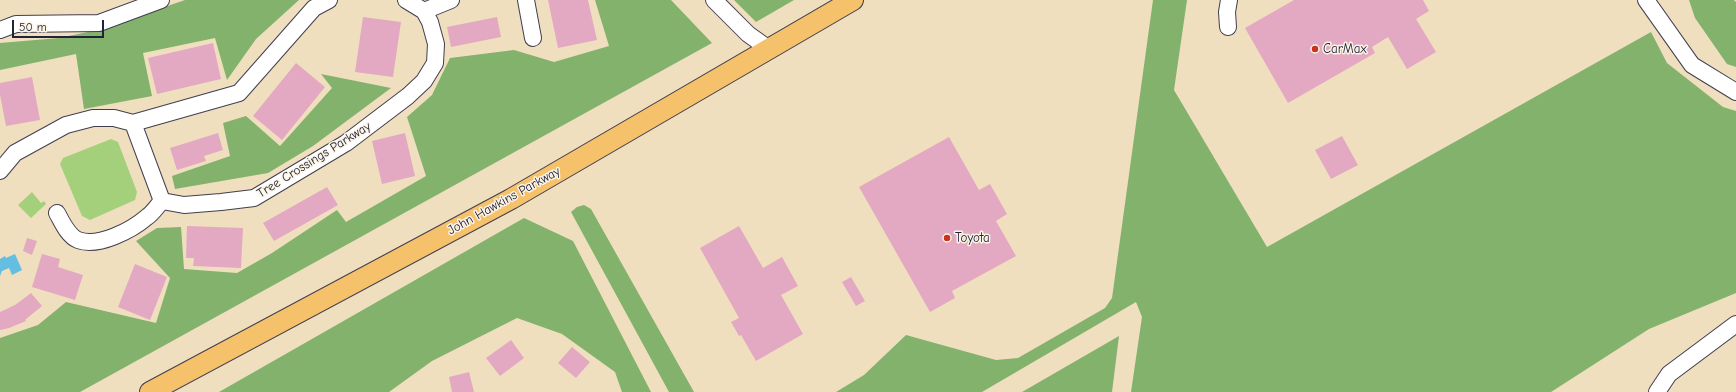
<!DOCTYPE html>
<style>
body{margin:0}
#map{position:relative;width:1736px;height:392px;overflow:hidden;background:#f0dfbe;font-family:"Comic Neue",sans-serif}
canvas{display:block}
.scale{position:absolute;left:12px;top:20px;width:92px;height:18px;box-sizing:border-box;border:2px solid #22223b;border-top:0;padding-left:5px;font-size:12px;line-height:14px;white-space:nowrap;color:#22223b;-webkit-text-stroke:3px #fcf5e5;paint-order:stroke}
</style>
<div id="map">
<canvas width="1736" height="392"></canvas>
<div class="scale">50 m</div>
</div>
<script>
const ctx = document.querySelector('canvas').getContext('2d');
ctx.lineJoin = 'round';
function paint(path, color) { ctx.fillStyle = color; ctx.fill(path, 'evenodd'); }
function stroke(path, color, width, dash) { ctx.strokeStyle = color; ctx.lineWidth = width; ctx.lineCap = dash ? 'butt' : 'round'; ctx.setLineDash(dash || []); ctx.stroke(path); }
function drawText(font, color, halo, rows, align = 'center') {
  ctx.font = font + ' "Comic Neue",sans-serif'; ctx.lineWidth = 3; ctx.setLineDash([]); ctx.textBaseline = 'middle'; ctx.strokeStyle = halo; ctx.fillStyle = color; for (const [text, x, y, turn = 0] of rows) {
    ctx.save(); ctx.translate(x, y); ctx.rotate((+turn || 0) * Math.PI / 180); ctx.textAlign = isNaN(turn) ? turn : align; if (halo) ctx.strokeText(text, 0, 0); ctx.fillText(text, 0, 0); ctx.restore();
  }
}
paint(new Path2D(`
 M111,139L118,142L137,192L135,200L90,220L82,216L60,164L63,158Z
 M32,192L41,203L44,201L46,204L31,218L18,205Z`), '#a4d07c');
paint(new Path2D(`
 M185,0H299L256,39L227,80L215,38L143,53L152,96L84,109L76,54L0,70V43L59,38L97,30Z
 M595,0H671L712,43L80,392H0V338L38,325L66,302L156,323L170,278L136,241L157,228L181,227L184,269L237,273L272,253L337,210L346,222L426,176L407,117L432,95L450,58L514,50L554,62L609,46Z
 M734,0H794L756,22Z
 M1153,0H1187L1174,90L1267,247L1651,32L1667,63L1723,107L1736,111V293L1649,329L1551,392H1131L1142,317L1136,302L982,392H836L864,375L906,335L996,360L1018,358L1105,308L1112,298Z
 M1689,0H1734L1736,2V67L1727,64L1695,18Z
 M321,74L391,88L313,146L268,173L175,189L172,176L230,156L223,123L246,116L280,146L332,88Z
 M584,205L591,209L694,392H669L571,212L577,207Z
 M524,218L573,241L651,392H622L615,372L562,334L517,318L432,361L389,392H219Z
 M1119,336L1112,392H1022Z`), '#83b26c');
paint(new Path2D(`
 M15,254L22,270L12,275L9,268L2,271L0,276V259L5,256L6,258Z`), '#64bee1');
paint(new Path2D(`
 M548,0H588L597,40L558,48Z
 M1294,0H1423L1429,11L1416,19L1436,52L1407,69L1388,37L1372,47L1375,53L1288,103L1245,28Z
 M363,17L401,22L393,77L355,72Z
 M497,17L501,37L451,47L447,27Z
 M213,43L221,79L157,94L148,58Z
 M296,63L325,87L282,140L253,116Z
 M32,77L40,120L6,126L0,95V83Z
 M218,133L223,150L204,156L206,161L177,170L170,148Z
 M405,133L415,176L382,184L372,141Z
 M1342,136L1358,165L1331,179L1315,150Z
 M949,137L979,190L990,184L1007,214L996,221L1016,256L952,291L955,298L930,312L859,187Z
 M327,187L338,205L274,241L263,223Z
 M187,226L243,228L241,268L193,266L194,258H186Z
 M739,226L763,268L782,257L798,286L781,295L803,334L756,361L741,335L739,336L731,322L739,318L700,248Z
 M27,238L37,241L32,255L23,251Z
 M42,254L60,259L58,267L83,275L75,300L32,287Z
 M135,264L167,277L150,320L118,307Z
 M851,277L865,301L856,306L842,282Z
 M31,293L42,306L25,320L26,321L9,328L0,330V312L15,305Z
 M511,340L524,358L500,376L486,358Z
 M572,347L590,362L576,378L558,363Z
 M469,372L474,392H452L449,377Z`), '#e3a9c2');
const minor = new Path2D(`
 M526,0L533,38
 M714,0L748,34L769,49
 M1646,0L1692,65L1736,92
 M424,11L451,0
 M1228,27L1227,12L1229,0
 M0,30L16,24L99,23L161,0
 M133,123L162,201L184,205L221,202L254,198L346,143L408,96L424,81L435,63L436,44L430,22L424,11L406,0
 M0,171L15,153L66,125L93,118H114L133,123L239,93L314,8L329,0
 M57,213C62,222 68,236 78,240C98,248 132,230 147,217C153,213 157,206 162,201
 M1657,392L1669,374L1736,324`);
const major = new Path2D(`
 M150,392L511,199L853,0`);
stroke(minor, '#413e4f', 18);
stroke(major, '#413e4f', 22);
stroke(minor, '#fff', 16);
stroke(major, '#f5c16b', 20);
for (const [x, y, r, color] of [
 [1315,49,4,"#c8321e"],
 [947,238,4,"#c8321e"]
]) { const dot = new Path2D(); dot.arc(x, y, r, 0, 2 * Math.PI); ctx.fillStyle = color; ctx.fill(dot); stroke(dot, '#fcf5e5', 1.5); }
drawText('13px', '#22223b', '#fcf5e5', [
 ["CarMax",1323,49],
 ["Toyota",955,238]
], 'left');
drawText('13px', '#22223b', '#fcf5e5', [
 ["Tree Crossings Parkway",314,160,-32],
 ["John Hawkins Parkway",504,201,-29]
]);
</script>
